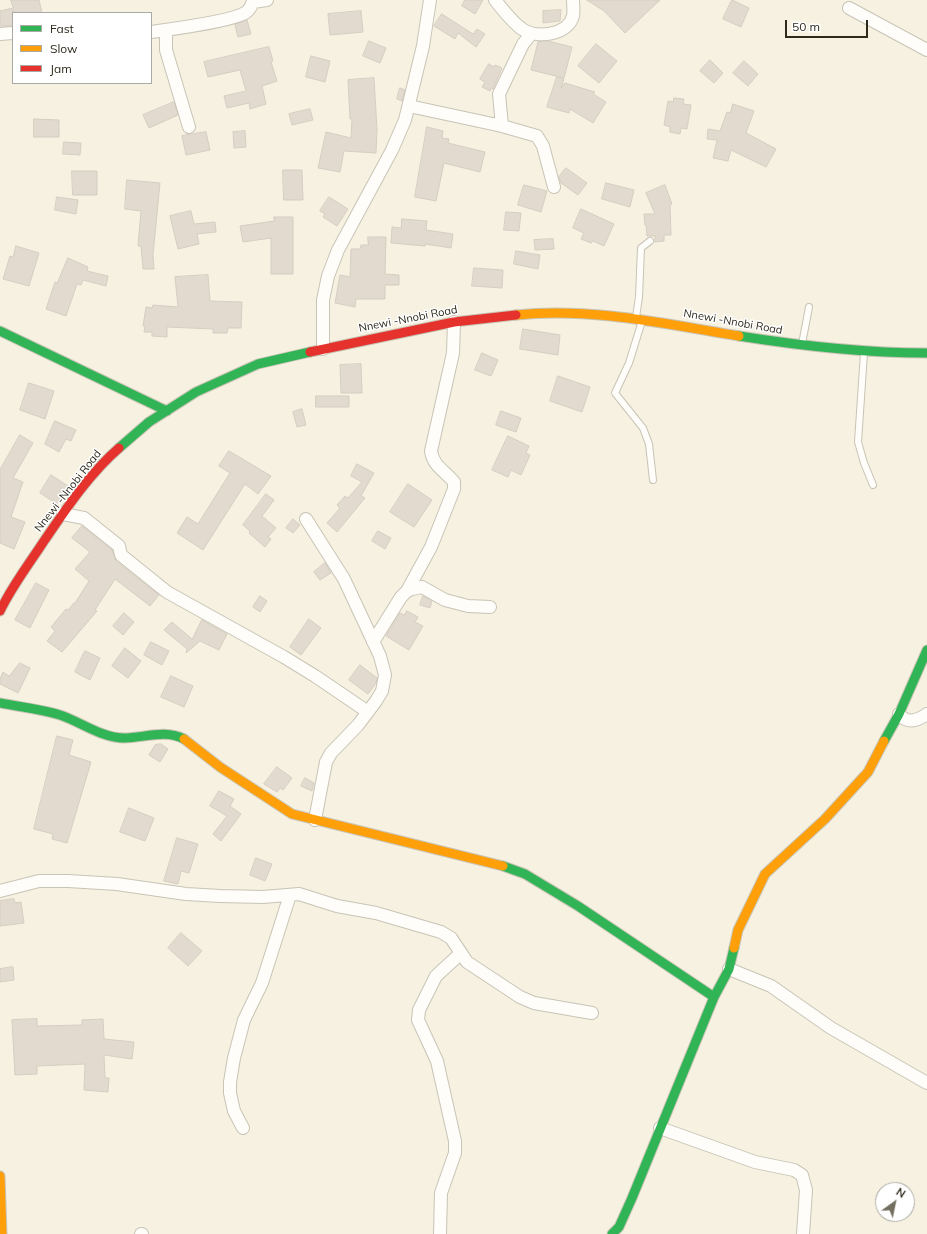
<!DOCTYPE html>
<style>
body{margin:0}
#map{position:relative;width:927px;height:1234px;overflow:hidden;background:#f6f1e0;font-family:Mulish,sans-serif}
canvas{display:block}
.legend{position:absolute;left:12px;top:12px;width:140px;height:72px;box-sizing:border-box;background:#fff;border:1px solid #aba9a4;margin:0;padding:5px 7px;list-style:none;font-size:12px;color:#2d291b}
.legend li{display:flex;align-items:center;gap:8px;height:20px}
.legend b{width:20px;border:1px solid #aba9a4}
.north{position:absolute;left:875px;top:1182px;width:40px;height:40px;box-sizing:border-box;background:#fff;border:1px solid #aba9a4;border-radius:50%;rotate:33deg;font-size:11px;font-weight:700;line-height:16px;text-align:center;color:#2d291b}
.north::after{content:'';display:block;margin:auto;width:14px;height:18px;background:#736f60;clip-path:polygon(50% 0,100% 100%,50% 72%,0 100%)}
.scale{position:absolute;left:785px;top:20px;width:83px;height:18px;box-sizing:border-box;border:2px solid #2d291b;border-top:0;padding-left:5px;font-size:12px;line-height:14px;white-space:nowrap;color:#2d291b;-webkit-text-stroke:3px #fff;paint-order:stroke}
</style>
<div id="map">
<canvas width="927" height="1234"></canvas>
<ul class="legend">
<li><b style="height:5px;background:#30b455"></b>Fast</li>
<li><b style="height:5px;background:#ff9f0a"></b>Slow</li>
<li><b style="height:5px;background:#e5322d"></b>Jam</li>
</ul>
<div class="north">N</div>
<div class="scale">50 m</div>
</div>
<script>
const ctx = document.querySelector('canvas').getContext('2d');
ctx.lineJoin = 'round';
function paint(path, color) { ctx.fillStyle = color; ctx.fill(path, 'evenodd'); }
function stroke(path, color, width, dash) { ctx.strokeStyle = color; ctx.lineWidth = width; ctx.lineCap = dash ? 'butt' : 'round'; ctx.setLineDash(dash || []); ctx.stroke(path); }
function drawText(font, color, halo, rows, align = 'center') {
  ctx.font = font + ' Mulish,sans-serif'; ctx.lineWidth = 3; ctx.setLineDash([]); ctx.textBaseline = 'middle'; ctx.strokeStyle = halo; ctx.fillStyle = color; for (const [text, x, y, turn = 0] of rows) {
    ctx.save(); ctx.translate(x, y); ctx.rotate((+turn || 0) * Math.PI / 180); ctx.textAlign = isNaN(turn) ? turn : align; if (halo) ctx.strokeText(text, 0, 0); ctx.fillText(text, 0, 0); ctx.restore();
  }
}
const building = new Path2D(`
 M11,0H39L42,13H14L13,10V26H0V11L13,8Z
 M465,0H483L475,14L462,6Z
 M587,0H660L625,33L604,11Z
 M732,0L749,8L741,27L723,19Z
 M561,10L560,21L543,23V11Z
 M361,11L363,32L330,35L328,14Z
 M442,14L473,34L477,29L485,34L476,47L458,33L455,39L434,26Z
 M247,20L251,34L238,37L235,25Z
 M369,41L386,48L380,63L363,56Z
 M548,41L572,47L564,78L531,70L538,42Z
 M596,44L617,61L599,83L578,66Z
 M269,47L273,61L271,62L277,81L262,86L266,104L250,109L249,103L227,108L224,96L246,91L240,70L208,77L204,62Z
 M311,56L330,61L325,82L306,77Z
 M710,60L723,73L714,83L700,71Z
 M744,61L758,74L748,86L733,73Z
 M489,64L494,67L495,65L502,68L493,89L491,88L490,91L482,87L485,82L480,79Z
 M557,77L564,79L561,88L565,83L595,92L593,94L606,102L593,123L570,109L569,113L547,107Z
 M374,78L377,129L376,153L344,151L340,172L318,168L326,132L351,138L352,119H350L348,80Z
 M400,88L405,90L402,101L397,99Z
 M674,98L684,99L683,104L691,105L687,129L681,128L680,134L670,132V127L664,125L668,101L673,102Z
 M174,102L178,115L149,128L143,115Z
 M733,104L754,111L746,133L776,149L766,167L731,150L728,161L713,158L717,140L707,139L708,129L720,131L727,112L730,113Z
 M310,109L313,120L292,125L289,114Z
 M34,119L59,120V137H34Z
 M427,127L443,131L442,138L449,139L448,143L485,152L480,172L444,163L436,201L415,197Z
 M245,131L246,147L234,148L233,132Z
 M206,132L210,150L186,155L182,136Z
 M64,142L81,143L80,155L63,154Z
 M566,168L587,183L578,195L561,183L559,177Z
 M283,170H302L303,200H284Z
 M72,171H97V195H73Z
 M127,180L160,183L153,255L154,269H143L141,246H138L141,211L125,209Z
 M606,183L634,190L630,207L602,199Z
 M524,185L547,191L541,212L518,205Z
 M665,185L672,204L670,205L671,235H664V241L655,242V236H647L646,225H645L644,214H655L646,193Z
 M57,197L78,200L76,214L55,210Z
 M329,197L348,209L337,226L323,217L325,214L320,211Z
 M581,209L614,224L604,246L593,241L591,243L581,239L584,233L573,228Z
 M191,211L194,224L215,222L216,232L197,234L199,244L178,249L170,216Z
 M506,212L521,213L519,231L504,230Z
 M274,217H293V274H271V238L243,242L240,226L274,221Z
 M402,219L427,221L426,230L453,234L451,248L425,244V246L391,243L392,227L401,228Z
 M368,237H386L385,274L399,275V285H385V299H356L355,307L335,303L340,275L350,277L351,249H360L361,245H368Z
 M553,239L554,249L535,250L534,240Z
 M16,246L39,253L29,286L3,279L10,256L13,257Z
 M516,251L540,255L538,269L514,264Z
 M68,258L88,267L87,271L108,276L106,286L83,280L81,285L77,284L66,316L46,309L55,282L57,283Z
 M474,268L503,270L502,288L472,286Z
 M208,275L210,301L242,302L241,328H228L227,333H213V329L167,327V337L152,336V332H144L145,326H143L146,307L152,308L153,305L178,307L175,277Z
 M523,329L560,335L558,355L520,349Z
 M482,353L498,360L491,376L475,370Z
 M361,364L362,393H341L340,365Z
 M558,376L590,387L582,412L550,401Z
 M29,383L54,391L45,419L20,410Z
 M316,396H349V407H316Z
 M302,409L306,425L297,427L293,412Z
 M501,411L521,418L516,432L496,425Z
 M55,421L76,430L71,441L66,439L59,452L45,444Z
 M20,435L33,443L13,478L23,482L11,517L25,522L14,549L0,543V470Z
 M508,436L529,446L526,453L530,455L521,475L511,470L508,477L492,470Z
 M229,451L271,476L258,494L245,484L203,550L177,533L187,517L198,524L230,473L219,466Z
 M357,464L374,473L361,496L365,498L337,532L327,523L340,508L337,505L345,496L348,498L362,482L351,476Z
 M51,475L68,486L57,504L40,493Z
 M408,484L432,500L414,527L390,512Z
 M266,494L274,500L262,516L276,528L268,537L271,539L265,547L249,533L250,531L243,525Z
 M293,519L300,525L293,533L286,528Z
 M82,526L112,550L116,561L159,595L150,606L115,579L95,610L97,611L62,652L47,641L55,631L51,627L66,609L68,610L74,603H75L89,581L75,569L90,552L72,538Z
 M378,531L391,538L385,549L372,541Z
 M325,563L331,573L320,580L314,572Z
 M36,583L49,590L30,628L15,620Z
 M260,596L267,601L260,612L253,607Z
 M423,596L432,601L430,608L420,605Z
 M407,611L418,617L415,622L423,626L409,650L386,636L400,613L404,615Z
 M124,613L134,622L123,635L113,626Z
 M309,619L321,628L301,655L290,647Z
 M202,620L227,634L219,650L200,641L186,653L187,649L164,630L172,622L192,639Z
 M151,642L169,651L162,665L144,655Z
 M125,648L141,661L128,678L112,666Z
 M85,651L100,658L90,680L75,672Z
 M20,663L30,668L18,693L0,684V679L3,672L9,676Z
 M360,665L377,678L376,683L368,694L349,680Z
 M171,676L193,686L184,707L161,697Z
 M57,736L73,740L69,755L91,762L67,843L52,839L53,834L34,829Z
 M161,744L168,749L160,762L149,755L155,745Z
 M277,767L292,778L283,790L280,788L277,792L264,784Z
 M305,778L314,783L312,791L301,786Z
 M219,791L234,799L230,806L241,814L221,841L213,834L227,816L210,806Z
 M129,808L154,818L145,841L120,832Z
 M177,838L198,844L189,873L181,871L178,884L164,881Z
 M256,858L272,864L265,881L250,875Z
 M14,899L15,903L21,902L24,923L0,926V901Z
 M181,933L202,951L188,966L168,948Z
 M13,967L14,980L0,982V969Z
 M37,1019V1026L82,1025V1020L103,1019L104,1039L134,1042L132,1059L104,1055L105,1078H109L108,1092L84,1090L85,1064L37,1066V1074L15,1075L12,1020Z`);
paint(building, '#e2dace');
stroke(building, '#d6cdc2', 1);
const lane = new Path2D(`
 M636,317L639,297L641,248L650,241
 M642,321L629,363L615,393L643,428L649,444L653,480
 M802,344L809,307
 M864,353L858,442L864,463L873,485`);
const street = new Path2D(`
 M495,0C503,10 512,22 522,29C537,39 568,35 573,16C574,11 573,5 573,0
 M253,2L267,0
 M849,8L927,50
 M166,30V50L189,127
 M151,32C171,29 229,22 245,13C250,10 252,5 253,0
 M0,34L13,33
 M409,106L502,126L537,136L543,146L554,187
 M502,126L499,94L523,44L531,34
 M323,349V300L328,276L338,250L392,150L405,120L423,46L430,0
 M63,514L84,518L119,546L121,555L167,592L284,657L315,676L368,712
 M306,519L344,579L380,656L385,675L382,691L376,701L358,725L331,753L326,762L315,820
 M407,591L431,547L454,489V482C445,471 433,466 431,451L453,353L454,322
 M373,642L401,597L407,591L412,589L422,587L445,600L468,606L490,607
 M899,714C907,724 917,721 927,714
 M0,891L39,881H68L117,884L186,894L220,896L263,897L299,894L337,906L376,913L441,932L451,938L467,962L520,997L534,1003L592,1013
 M729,969L771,986L831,1028L927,1083
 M243,1128L234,1111L230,1093V1082L234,1058L244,1020L262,983L290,895
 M660,1128L755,1162L794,1170L802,1175L806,1190L803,1234
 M141,1234H142
 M440,1234L441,1193L455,1153V1141L437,1061L418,1020L419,1010L436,976L460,954`);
const fast = new Path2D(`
 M0,331L167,411
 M739,336C802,346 864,353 927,353
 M119,448L149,422L196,392L258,364L310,352
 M0,703C20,707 41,709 60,715C81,722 102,738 124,738C144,738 165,729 184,739
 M884,741L899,714L927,650
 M503,866L525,874L578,906L714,997
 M612,1234L619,1227L632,1198L714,997L729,969L734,948`);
const slow = new Path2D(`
 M516,315C591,307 666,324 739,336
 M184,739L220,767L292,814L503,866
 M734,948L738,930L765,874L825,819L868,772L884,741
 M0,1176L2,1234`);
const jam = new Path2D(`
 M310,352L454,322L516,315
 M0,611C12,586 29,564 44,541C66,509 89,474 119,448`);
stroke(lane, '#c8c4b6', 8);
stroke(street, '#c8c4b6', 14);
stroke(fast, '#c8c4b6', 11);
stroke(slow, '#c8c4b6', 11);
stroke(jam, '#c8c4b6', 11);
stroke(lane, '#fefdfa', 6);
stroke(street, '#fefdfa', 12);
stroke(fast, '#30b455', 9);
stroke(slow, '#ff9f0a', 9);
stroke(jam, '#e5322d', 9);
drawText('11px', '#2d291b', '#fff', [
 ["Nnewi -Nnobi Road",408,319,-11],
 ["Nnewi -Nnobi Road",733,322,10],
 ["Nnewi -Nnobi Road",68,491,-52]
]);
</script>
